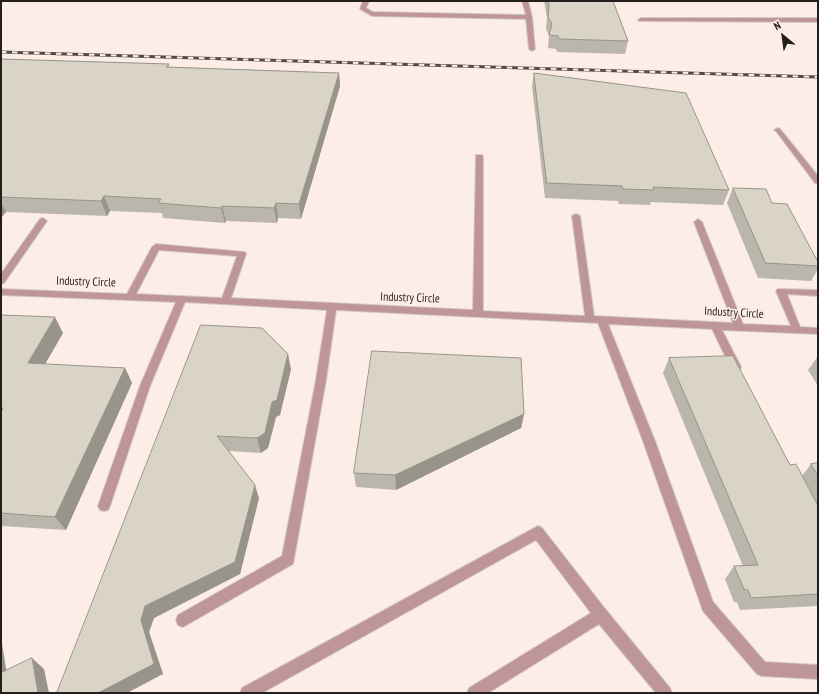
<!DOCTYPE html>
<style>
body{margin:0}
#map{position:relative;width:819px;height:694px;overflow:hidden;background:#fceee6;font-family:"PT Sans Narrow",sans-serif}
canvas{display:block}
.frame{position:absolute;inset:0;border:2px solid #241f1c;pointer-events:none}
.north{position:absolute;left:763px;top:16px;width:40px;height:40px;-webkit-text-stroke:3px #fceee6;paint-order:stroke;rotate:331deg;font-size:11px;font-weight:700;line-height:16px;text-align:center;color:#241f1c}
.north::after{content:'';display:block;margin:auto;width:14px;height:18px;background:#241f1c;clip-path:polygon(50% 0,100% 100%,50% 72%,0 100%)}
</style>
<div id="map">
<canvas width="819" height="694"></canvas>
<div class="frame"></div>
<div class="north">N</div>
</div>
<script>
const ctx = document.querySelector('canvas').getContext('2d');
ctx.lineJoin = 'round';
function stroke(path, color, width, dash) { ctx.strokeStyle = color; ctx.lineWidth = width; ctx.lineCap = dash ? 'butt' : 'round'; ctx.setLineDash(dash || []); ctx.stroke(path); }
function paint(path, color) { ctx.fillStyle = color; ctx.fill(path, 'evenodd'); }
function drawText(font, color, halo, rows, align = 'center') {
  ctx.font = font + ' "PT Sans Narrow",sans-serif'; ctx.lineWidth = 3; ctx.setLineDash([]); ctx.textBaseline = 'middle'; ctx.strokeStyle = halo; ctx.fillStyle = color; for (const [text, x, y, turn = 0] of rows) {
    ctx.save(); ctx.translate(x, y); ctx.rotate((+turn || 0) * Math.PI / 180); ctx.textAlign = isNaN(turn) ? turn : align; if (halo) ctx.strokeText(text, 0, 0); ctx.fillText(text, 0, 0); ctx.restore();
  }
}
const minor = new Path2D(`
 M363,1H369L366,8L373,12L526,15L522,1H528L532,17L535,49L532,51L529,49L526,19L372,16L360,9Z
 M641,18H818V22L639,21L638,20Z
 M778,128L780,129L818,176V183H815L776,131L774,130Z
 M476,155H482L483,157V311L585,316L572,216L576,214L580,216L594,316L733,323L694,222L698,219L702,222L743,324L791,326L776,291L778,289L818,290V296L787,294L800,327L818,328V334L722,330L741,367L740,370H732L712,329L608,324L655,441L713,602L765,662L818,665V679L762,676L757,674L703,611L643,441L598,323L336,310L326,380L293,564L183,627L178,625L176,620L178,615L282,556L316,380L327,310L185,302L150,386L110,506L108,510L104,511L100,510L98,506L140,386L176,302L1,295V289L127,294L152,247L156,244L245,252L246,254L231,298L473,310ZM159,250L237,256L222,298L136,294Z
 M43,218L47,221L4,283L1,284V274L40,219Z
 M538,526L542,528L606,610L670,688L672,693H656L599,624L488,693H467L469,688L591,613L536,540L262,693H240L242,688Z`);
stroke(minor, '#d5c9c2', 2);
paint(minor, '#bf9697');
const rail = new Path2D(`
 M1,52L818,77`);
stroke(rail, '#514a46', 3);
stroke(rail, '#fceee6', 2, [5.5]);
paint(new Path2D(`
 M544,1H613L628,41L625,54L557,52L556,49L548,48L549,36L546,29L547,18Z
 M1,59L169,64V67L339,73L340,86L301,219L278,218L277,223L226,221L225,223L163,218L162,213L110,211L107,216L6,212L1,218Z
 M534,73L729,190L723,205L651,202L650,205L619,204L618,201L545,198L532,86Z
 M733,188L772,203L818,262V269L811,281L758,278L727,203Z
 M1,315L63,333L45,364L125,368L132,383L66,530L1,526Z
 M262,328L291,369L280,415L276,417L268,448L261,453L229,451L259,498L240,574L154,618L149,632L163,674L57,693Z
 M818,356V386L808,370Z
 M669,358L802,476L811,464L818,463V606L740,610L737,602H734L725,579L734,566H743L663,373Z
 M524,414L521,428L396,490L356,487L354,473Z`), '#bbb6ab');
paint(new Path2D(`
 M339,73L340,86L301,219L299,204Z
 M104,196L110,211L107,216L101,201Z
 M1,203L6,212L1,218Z
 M276,203L278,218L277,223L274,208Z
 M222,206L226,221L225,223L221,208Z
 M55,317L63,333L37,378L28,363Z
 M288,354L291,369L280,415L276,417L268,448L261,453L257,438L272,402Z
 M125,368L132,383L66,530L55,517Z
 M524,414L521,428L396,490L395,475Z
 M255,485L259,498L240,574L154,618L149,632L163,674L127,693H98L141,620L145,606Z
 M1,637L9,687L1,681Z
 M32,658L44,669L49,693H38Z`), '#99948b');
const building = new Path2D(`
 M548,1H613L628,41L559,39L558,36L549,35L552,24L548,17L549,5Z
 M1,59L169,64L166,67L339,73L299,204L276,203L274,208L222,206L221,208L158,203L161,199L104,196L101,201L1,197Z
 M534,73L686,93L729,190L653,187L654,190L623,189L622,186L547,183Z
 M733,188L766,189L772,203L787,204L818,262V266L766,263Z
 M1,315L55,317L28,363L125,368L55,517L1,513V413L3,408H1Z
 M201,325L262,328L288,354L277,400L272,402L265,433L257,438L217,436L255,485L235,562L145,606L141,620L154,664L98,693H57Z
 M372,351L521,358L524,414L395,475L354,473Z
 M733,356L790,465L796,464L818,506V594L751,598L748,590L744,589L734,566L758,565L669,358Z
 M818,463V476L811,464Z
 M32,658L38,693H1V673Z`);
paint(building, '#dad4c7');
stroke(building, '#99948b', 1);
drawText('12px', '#241f1c', '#fceee6', [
 ["Industry Circle",86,282,2],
 ["Industry Circle",410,298,2],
 ["Industry Circle",734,313,3]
]);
</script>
